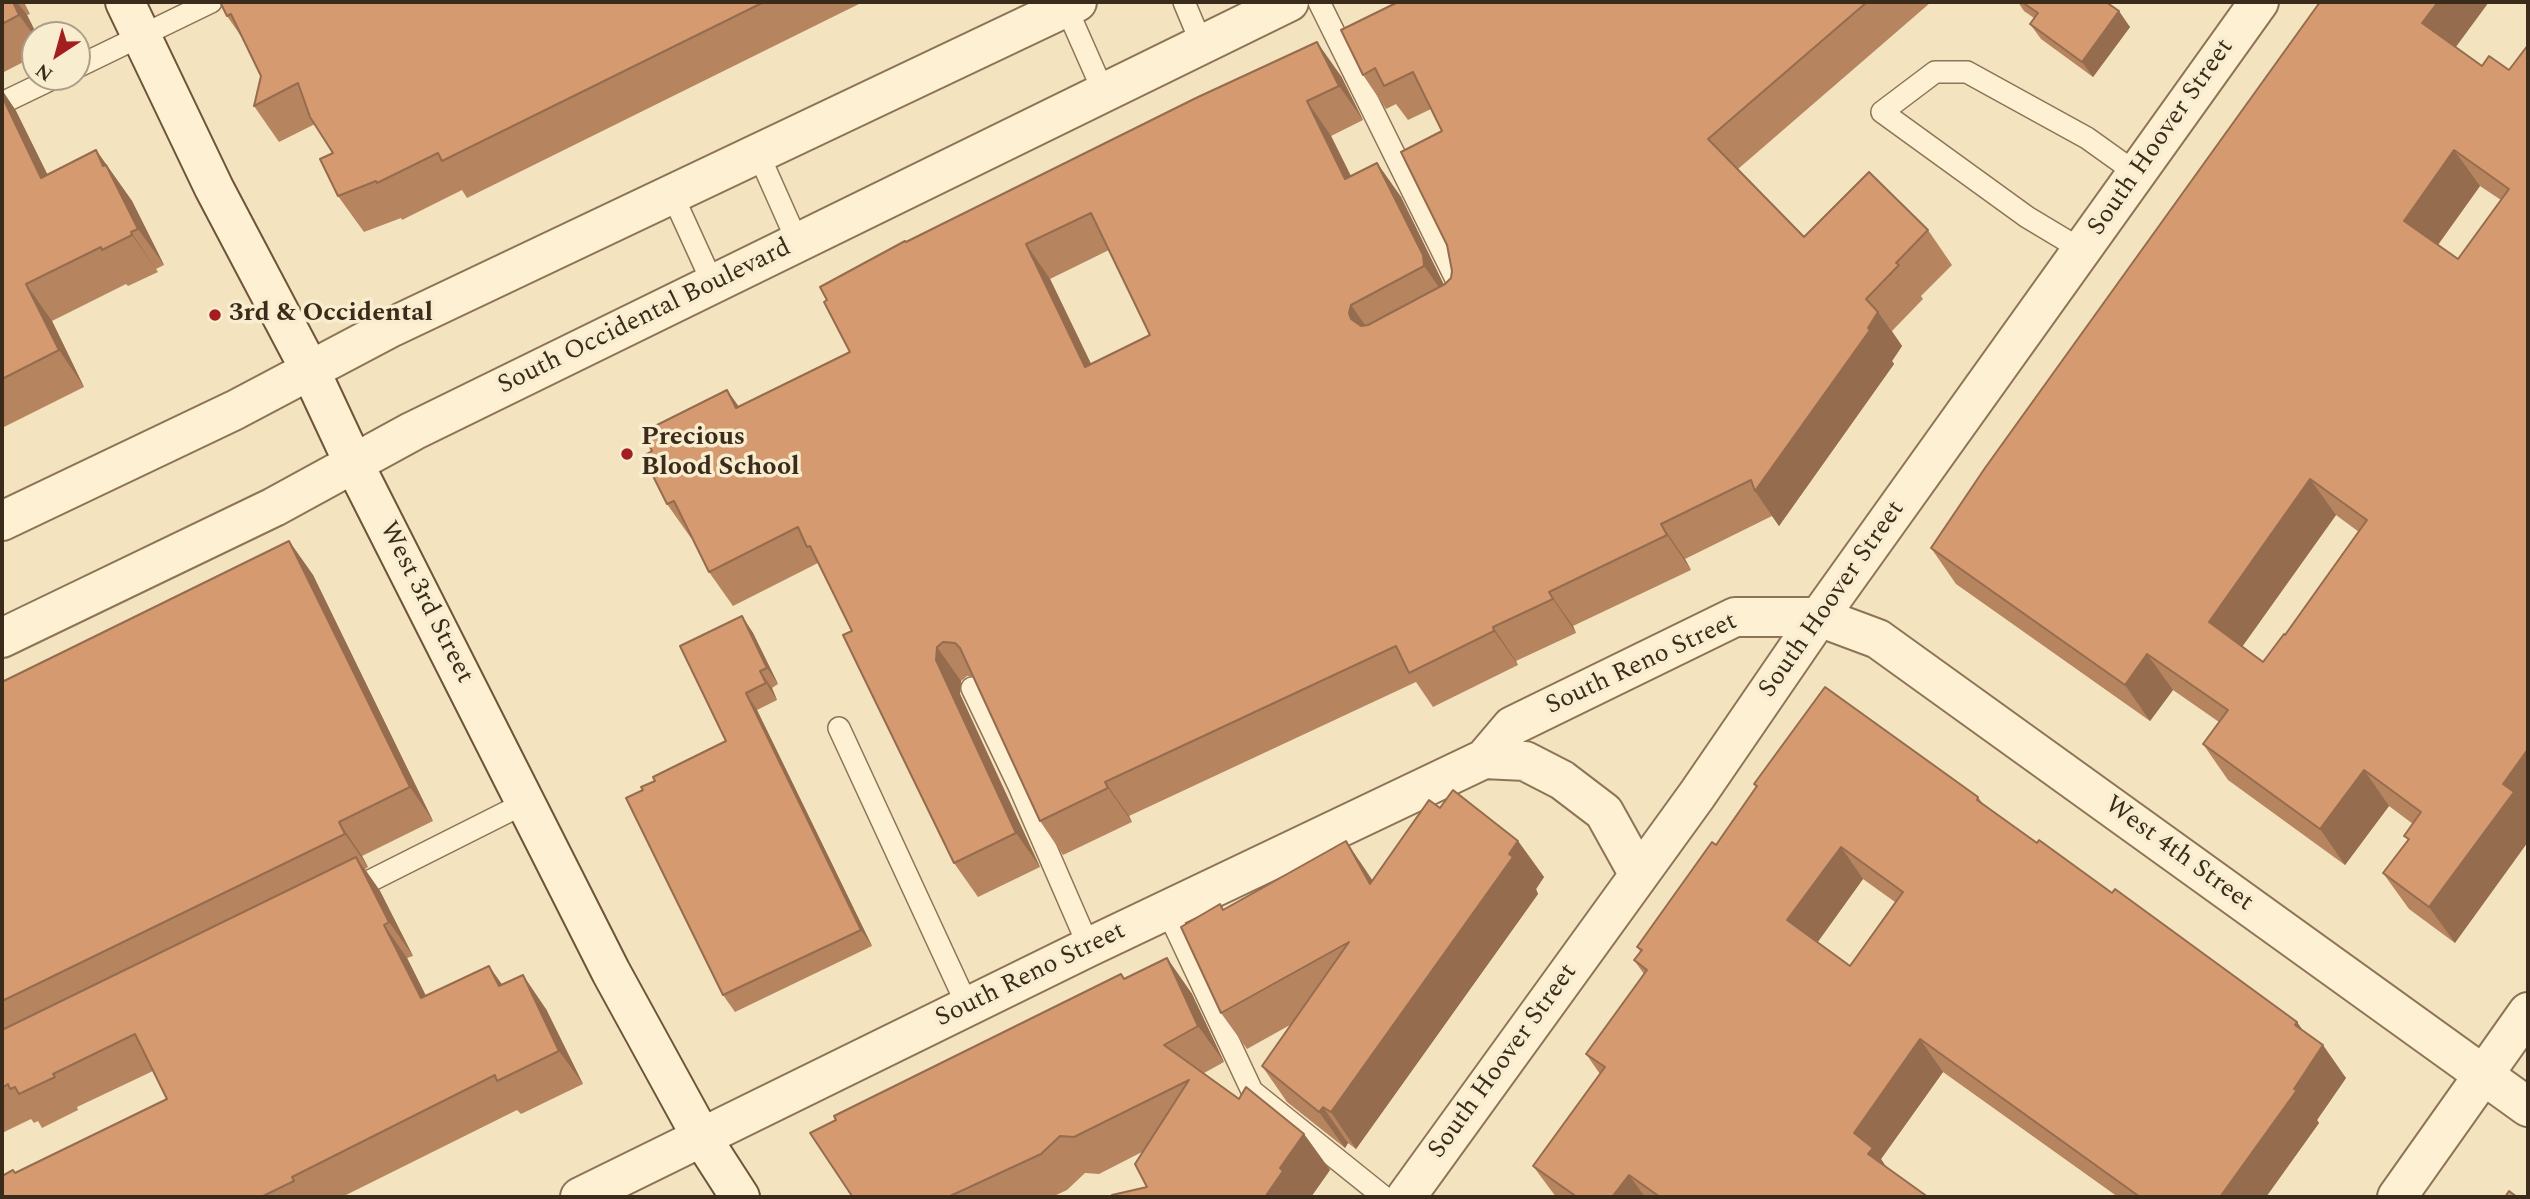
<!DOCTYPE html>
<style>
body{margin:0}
#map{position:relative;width:2530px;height:1199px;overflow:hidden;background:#f3e3bf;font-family:Spectral,serif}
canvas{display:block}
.frame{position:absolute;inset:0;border:4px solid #3b2b1b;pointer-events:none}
.north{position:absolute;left:21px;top:21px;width:70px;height:70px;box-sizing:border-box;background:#f9edcf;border:2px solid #ad9f87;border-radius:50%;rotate:216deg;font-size:19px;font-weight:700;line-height:28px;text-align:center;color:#3b2b1b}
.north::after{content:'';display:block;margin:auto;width:24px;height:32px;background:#a41e1f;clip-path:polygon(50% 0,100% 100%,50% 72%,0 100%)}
</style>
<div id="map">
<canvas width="2530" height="1199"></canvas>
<div class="frame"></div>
<div class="north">N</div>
</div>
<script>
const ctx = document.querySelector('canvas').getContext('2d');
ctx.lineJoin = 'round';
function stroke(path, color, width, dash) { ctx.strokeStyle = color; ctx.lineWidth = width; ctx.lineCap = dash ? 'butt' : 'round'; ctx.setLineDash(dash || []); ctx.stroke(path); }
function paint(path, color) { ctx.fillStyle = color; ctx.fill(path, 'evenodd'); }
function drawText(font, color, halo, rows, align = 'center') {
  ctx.font = font + ' Spectral,serif'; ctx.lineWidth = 7; ctx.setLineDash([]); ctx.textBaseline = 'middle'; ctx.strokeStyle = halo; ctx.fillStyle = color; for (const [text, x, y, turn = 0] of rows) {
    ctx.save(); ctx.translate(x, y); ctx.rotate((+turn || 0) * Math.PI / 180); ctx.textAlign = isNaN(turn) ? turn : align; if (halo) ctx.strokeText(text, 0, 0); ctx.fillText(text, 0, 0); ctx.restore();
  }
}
const lane = new Path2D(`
 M1184,2L1202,45
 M1319,2L1459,285L1461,296
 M1066,7L1104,93
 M77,67L211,2
 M2,103L56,77
 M758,153L798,243
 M672,194L713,284
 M2082,250L2027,217L1882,112L1935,72H1967L2087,138L2136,173
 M972,688L1019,786L1089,947
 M839,728L968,1007
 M346,893L525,803
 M1167,910L1252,1091L1384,1197`);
const street = new Path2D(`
 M2,521L235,410L392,327L1077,2
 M2,638L274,507L413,431L1289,2
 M1484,759L1525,761L1562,780L1604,812L1639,875
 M580,1197L1089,947L1484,759L1512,726L1735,617H1819L1878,639L2528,1107
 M1406,1197L1697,795L1819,617L2259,2
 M2397,1197L2528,1012`);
const secondary = new Path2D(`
 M125,2L214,188L310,370L353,462L611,972L702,1138L740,1197`);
stroke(lane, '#8e7355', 24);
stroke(street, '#8e7355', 42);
stroke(secondary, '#6f5438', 42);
stroke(lane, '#fdf0d3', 21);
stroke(street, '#fdf0d3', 38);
stroke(secondary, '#fdf0d3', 38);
paint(new Path2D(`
 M2,2H24L30,14L27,15L37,35H35V56L2,73Z
 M220,2H863L467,198L462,190L402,220L401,218L364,232L338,196L333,153L315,124L279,142L254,106L261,76L243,39L227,16Z
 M1398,2H1929L1930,3L1738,169L1804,237L1928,230L1952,265L1921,296L1923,299L1892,331L1902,346L1892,361L1894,364L1779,526L1772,516L1685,559L1691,570L1573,626L1576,633L1516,661L1518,665L1433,707L1416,682L1129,816L1132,822L1063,855L1040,821L973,676H967L961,681L960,694L1040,867L978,897L954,863L852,631L818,563L733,606L709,572L692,538H691L667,504L652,451L727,390L739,407L850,352L827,300L906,242L1341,76L1363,120L1331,136L1351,176L1377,163L1401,197L1444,285L1451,278L1452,271L1442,131L1431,109L1408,120L1396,104L1386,109L1363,75ZM1109,250L1150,335L1091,364L1050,279Z
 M2018,2H2106L2130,27L2093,77L2041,39L2030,24L2034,18L2024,11Z
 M2528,45L2455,943L2409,909L2383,873L2408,840L2404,836L2413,824L2389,806L2345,865L2228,780L2203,744L2219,722L2173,690L2150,721L1956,584L1931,548L2456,47L2482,66L2509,70ZM2480,186L2501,200L2458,259L2438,245ZM2336,515L2359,532L2285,635L2263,662L2242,647Z
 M2,90L16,111L47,174L96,150L132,201L164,265L156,269L158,272L128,286L126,284L52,321L84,387L2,428Z
 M289,541L313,575L433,821L362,856L368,867L365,869L380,891L413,956L407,958L426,996L502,984L546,1009L583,1084L521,1114L517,1110L342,1197H2L15,1173L167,1099L153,1071L77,1107L78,1110L42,1128L38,1121L34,1123L31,1119L2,1133V682Z
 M742,616L753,633L778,684L772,688L777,700L757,710L872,946L735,1012L723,995L643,790L655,781L726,741Z
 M1754,784L1978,797L1983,804L2037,843L2112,893L2297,1022L2303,1031L2346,1078L2317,1120L2319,1123L2266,1197H2118L1943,1072L1881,1159L1886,1168L1928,1197H1556L1533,1166L1600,1074L1586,1054L1644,974L1634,960L1640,951L1637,947L1716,845L1756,787ZM1863,879L1895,902L1850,966L1817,942Z
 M1440,808L1518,841L1544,877L1536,889L1538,894L1356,1149L1348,1143L1345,1148L1287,1102L1262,1066L1290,1025L1247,1049L1221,1013L1224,909L1373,880Z
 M1167,958L1192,994L1224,1062L1204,1073L1239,1099L1304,1134L1330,1170L1311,1197H1111L1147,1187L1142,1152L1099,1174L1085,1173L1067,1190L1052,1197H851L1125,979Z`), '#b78460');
paint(new Path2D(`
 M13,2H17L27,15L37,35H35V37L19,15Z
 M2438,2H2489L2447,59L2422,23Z
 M2119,11L2130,27L2093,77L2082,62Z
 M1317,42L1341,76L1363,120L1339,86Z
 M2,90L16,111L67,214L41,178L2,96Z
 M1307,101L1331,136L1369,213L1345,179Z
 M96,150L132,201L164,265L138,229L103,166Z
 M2454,150L2480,186L2429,257L2404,221Z
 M1377,163L1401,197L1446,289L1448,300L1424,266Z
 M131,232L156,269L158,272L132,235Z
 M1026,244L1050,279L1109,401L1085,367Z
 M26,284L52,321L84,387L59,350Z
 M1351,305L1375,339L1351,319L1349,313Z
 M1878,312L1902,346L1892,361L1894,364L1779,526L1755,491Z
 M727,390L751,424L736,408Z
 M2310,479L2336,515L2234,658L2209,622Z
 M1661,524L1685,559L1691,570L1667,535Z
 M289,541L313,575L433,821L410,787Z
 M1549,592L1573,626L1576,633L1553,599Z
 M742,616L753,633L778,684L767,668Z
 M1493,627L1516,661L1518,665L1494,631Z
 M937,647L961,681L960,694L1040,867L1016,833L936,660Z
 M2147,654L2173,690L2150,721L2125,685Z
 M760,671L772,688L777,700L766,683Z
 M746,693L757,710L872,946L861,930Z
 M2528,749V842L2455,943L2429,907L2503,784Z
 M2364,770L2389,806L2345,865L2320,829Z
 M1105,782L1129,816L1132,822L1108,788Z
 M339,822L362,856L368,867L345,834Z
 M1346,841L1371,878L1395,921L1370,884Z
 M1518,841L1544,877L1536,889L1538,894L1356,1149L1331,1112Z
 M1841,847L1863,879L1810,953L1787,920Z
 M356,857L380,891L413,956L389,922Z
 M384,925L407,958L444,1032L421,998Z
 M1167,958L1192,994L1224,1062L1198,1026Z
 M489,966L513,1000L499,986Z
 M523,975L546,1009L583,1084L559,1051Z
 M2297,1022L2318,1053L2323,1045L2346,1078L2317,1120L2319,1123L2266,1197H2220Z
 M1920,1039L1943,1072L1881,1159L1895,1180L1868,1154L1854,1133Z
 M1323,1107L1348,1143L1345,1148L1319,1112Z
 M1304,1134L1330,1170L1311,1197H1265L1280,1168Z
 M1629,1175L1645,1197H1612Z`), '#956c4e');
const building = new Path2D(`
 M2,2H13L19,15L2,24Z
 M220,2H764L442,161L438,153L377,183L376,181L338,196L320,159L333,153L310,117L298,83L254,106L261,76L231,14L227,16Z
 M1398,2H1867L1708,139L1804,237L1869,172L1928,230L1896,263L1899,265L1866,299L1878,312L1868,328L1870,330L1755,491L1751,480L1661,524L1667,535L1549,592L1553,599L1493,627L1494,631L1409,673L1396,646L1105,782L1108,788L1040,821L960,648L955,643L943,642L937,647L936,660L1016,833L954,863L843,635L852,631L810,546L807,547L798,527L709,572L674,501L667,504L643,456L652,451L643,432L727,390L736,408L850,352L824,302L827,300L820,287L905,241L906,242L1196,98L1317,42L1339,86L1307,101L1345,179L1377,163L1423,255L1424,266L1351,305L1349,313L1351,319L1361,326L1368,325L1445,284L1451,278L1452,271L1447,245L1401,152L1442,131L1413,72L1384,86L1375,68L1363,75L1341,30ZM1091,213L1150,335L1085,367L1026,244Z
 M2022,2H2106L2119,11L2082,62L2030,24L2038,13Z
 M2320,2H2438L2422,23L2482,66L2489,56L2509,70L2528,45V749L2503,784L2514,792L2429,907L2383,873L2409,839L2404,836L2421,812L2364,770L2320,829L2203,744L2228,710L2147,654L2125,685L1931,548L1985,468ZM2454,150L2509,189L2458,259L2404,221ZM2310,479L2367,520L2285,635L2284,634L2263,662L2209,622Z
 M2,96L41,178L96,150L103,166L106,165L138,229L131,232L132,235L102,250L101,247L26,284L59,350L2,379Z
 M289,541L410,787L339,822L345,834L2,1001V682Z
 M742,616L767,668L760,671L766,683L746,693L861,930L723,995L626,798L643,790L641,787L655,781L653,777L726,741L680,646Z
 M1825,687L1978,797L1977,800L2037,843L2039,840L2112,893L2115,889L2297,1022L2295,1025L2323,1045L2294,1089L2297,1090L2220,1197H2140L1920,1039L1854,1133L1873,1148L1868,1154L1928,1197H1660L1629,1175L1612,1197H1577L1533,1166L1605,1067L1586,1054L1647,970L1634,960L1642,950L1637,947L1712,842L1716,845L1757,786L1754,784ZM1841,847L1903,892L1850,966L1787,920Z
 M1453,790L1518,841L1509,854L1513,857L1331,1112L1323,1107L1319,1112L1262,1066L1349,942L1221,1013L1181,927L1220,904L1223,910L1346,841L1370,884L1429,800L1440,808Z
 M356,857L389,922L384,925L421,998L489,966L499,986L523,975L559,1051L497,1081L495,1075L292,1177L294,1181L261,1197H2V1176L13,1170L15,1173L167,1099L135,1034L53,1074L55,1077L19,1094L15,1087L10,1089L8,1084L2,1088V1030Z
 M1167,958L1198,1026L1164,1045L1239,1099L1246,1087L1304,1134L1280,1168L1283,1171L1265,1197H1111L1112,1195L1147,1187L1135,1164L1189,1080L1074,1137L1060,1136L1041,1154L948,1197H851L852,1196L810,1133L836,1120L834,1116L1121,974L1124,979Z
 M2509,1191L2517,1197H2505Z`);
paint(building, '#d59a70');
stroke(building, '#956c4e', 2);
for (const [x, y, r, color] of [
 [215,315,7,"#a41e1f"],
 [627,454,7,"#a41e1f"]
]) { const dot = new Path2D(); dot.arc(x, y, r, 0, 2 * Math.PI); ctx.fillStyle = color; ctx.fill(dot); stroke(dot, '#f9edcf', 2.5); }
drawText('26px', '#3b2b1b', '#f9edcf', [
 ["South Hoover Street",2162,138,-55],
 ["South Occidental Boulevard",645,318,-26],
 ["South Hoover Street",1833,600,-55],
 ["West 3rd Street",425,603,63],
 ["South Reno Street",1642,665,-25],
 ["West 4th Street",2178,855,36],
 ["South Reno Street",1031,976,-26],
 ["South Hoover Street",1504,1062,-54]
]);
drawText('bold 26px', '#3b2b1b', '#f9edcf', [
 ["3rd & Occidental",229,315],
 ["Precious",641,439],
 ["Blood School",641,469]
], 'left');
</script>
